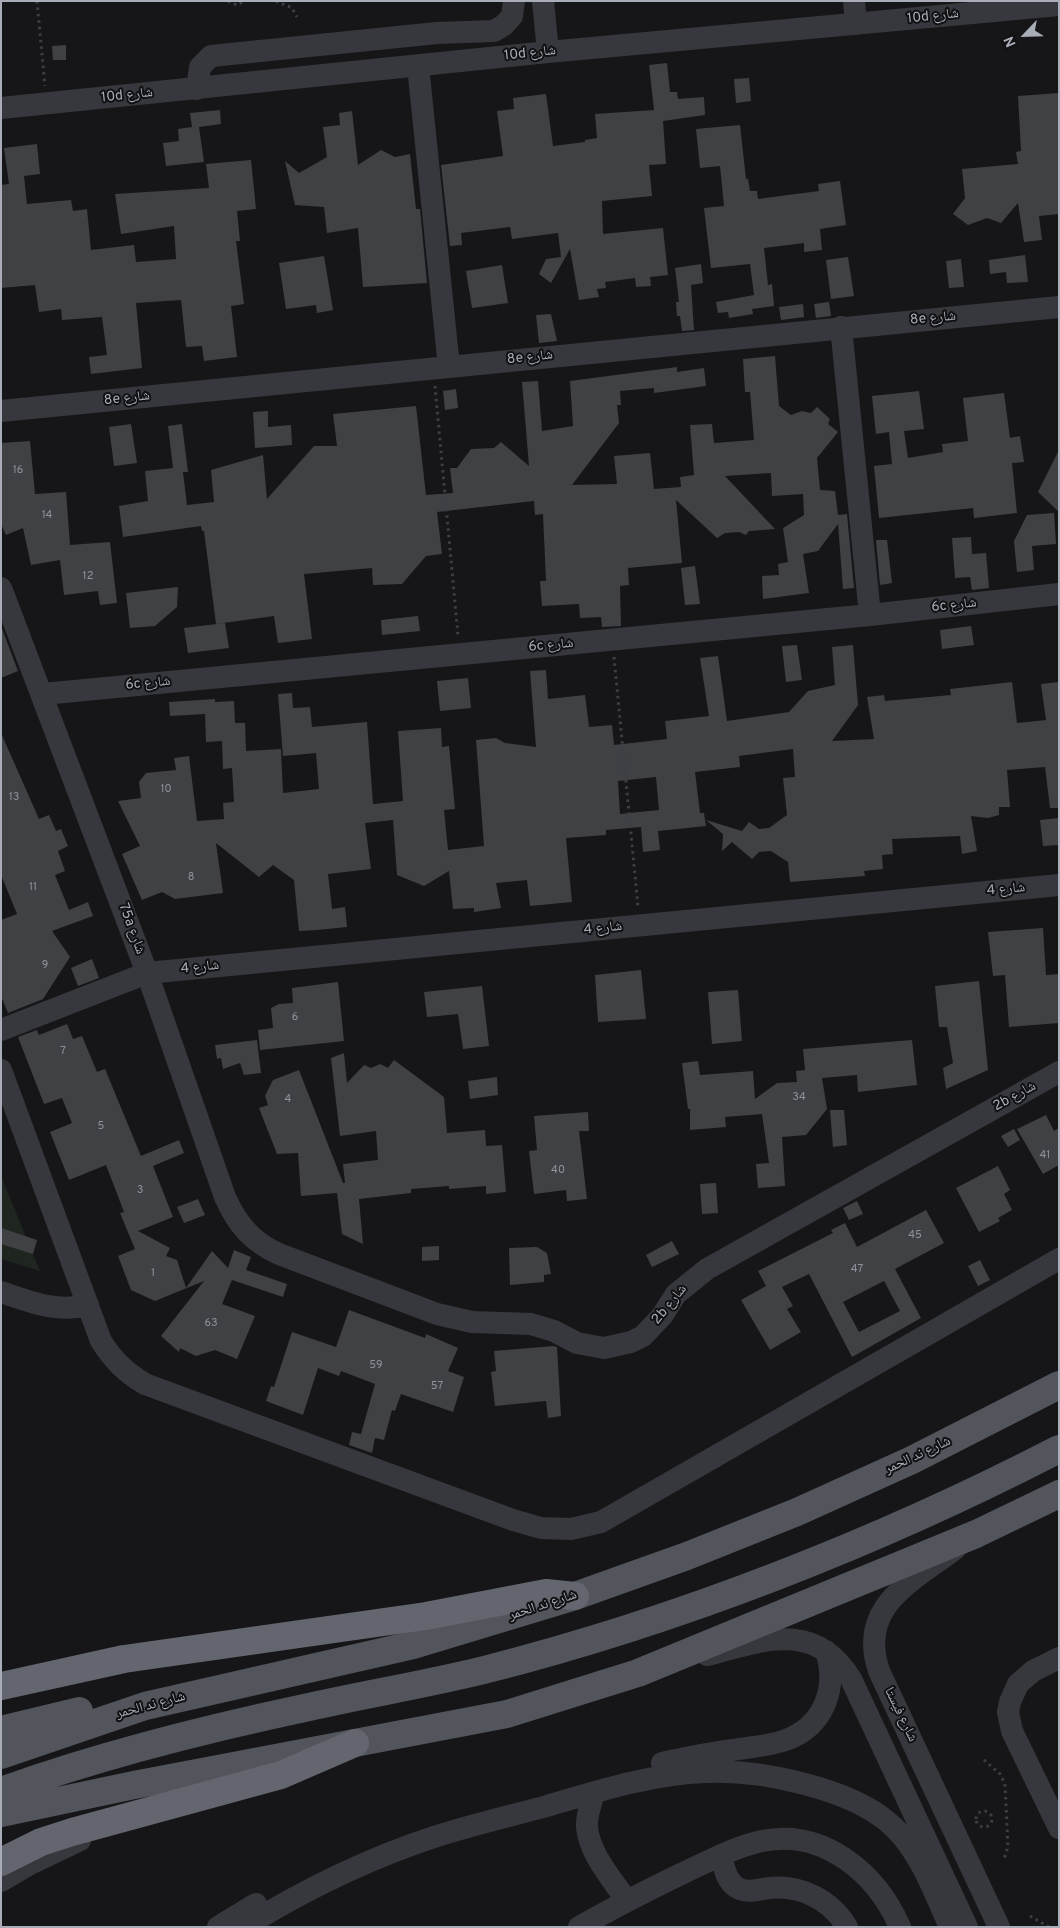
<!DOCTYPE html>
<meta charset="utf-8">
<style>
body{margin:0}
#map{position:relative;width:1060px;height:1928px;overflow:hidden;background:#161618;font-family:Overpass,sans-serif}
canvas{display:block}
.frame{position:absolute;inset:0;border:2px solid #a8adb8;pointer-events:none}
.north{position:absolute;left:1000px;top:10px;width:50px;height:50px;-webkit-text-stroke:4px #111113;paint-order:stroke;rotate:246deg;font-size:14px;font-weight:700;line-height:20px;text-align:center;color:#a8adb8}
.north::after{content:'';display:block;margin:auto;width:18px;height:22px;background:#a8adb8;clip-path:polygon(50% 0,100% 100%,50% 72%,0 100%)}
</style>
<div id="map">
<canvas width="1060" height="1928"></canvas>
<div class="frame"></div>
<div class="north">N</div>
</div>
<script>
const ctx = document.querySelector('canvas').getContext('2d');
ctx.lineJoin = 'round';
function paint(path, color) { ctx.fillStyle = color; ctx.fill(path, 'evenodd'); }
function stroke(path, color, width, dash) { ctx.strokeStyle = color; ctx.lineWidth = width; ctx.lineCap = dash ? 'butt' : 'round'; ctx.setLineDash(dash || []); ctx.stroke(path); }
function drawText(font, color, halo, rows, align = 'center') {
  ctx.font = font + ' Overpass,"Noto Naskh Arabic",sans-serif'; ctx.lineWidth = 4; ctx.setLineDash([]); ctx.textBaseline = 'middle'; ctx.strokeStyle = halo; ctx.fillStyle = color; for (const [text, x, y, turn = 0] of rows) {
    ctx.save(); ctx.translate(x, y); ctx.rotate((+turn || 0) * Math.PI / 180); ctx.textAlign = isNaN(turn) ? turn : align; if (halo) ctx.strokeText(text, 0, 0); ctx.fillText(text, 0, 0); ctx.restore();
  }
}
paint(new Path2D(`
 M1,1176L40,1271L1,1259Z`), '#1e261f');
paint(new Path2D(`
 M66,45V60H53L52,46Z
 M667,63L670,92H677L678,99L704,97L705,115L663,121L666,164L649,165L652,196L602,201L603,234L663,228L668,275L650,277L651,286L636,287L635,278L605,282L606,288L597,289L599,297L579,300L570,249L551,283L539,274L546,259L561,257L558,233L512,239L510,227L461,233L462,245L450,246L441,165L503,156L497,111L514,109L513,98L546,94L553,146L585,142V140L597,138L595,114L654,110L649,65Z
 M749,78L751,101L736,103L734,79Z
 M1059,93V214L1039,216L1042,240L1024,242L1018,203L1001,223L987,218L968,225L953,214L965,198L962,169L1018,164L1016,152L1021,151L1018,96Z
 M220,110L221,124L199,127L204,162L166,166L163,143L179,141L178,129L192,127L190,113Z
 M352,111L358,165L381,150L395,157L410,154L416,209H420L427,283L363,287L358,228L327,233L324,207L295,205L285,161L299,173L327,157L323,127L340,125L339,113Z
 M740,125L746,179H748L750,191H757L758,199L788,195L819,191L818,184L840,181L846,225L820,229L822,250L804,252V243L764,248L768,285L772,284L774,306L752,309L753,314L729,318L728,312L718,313L716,302L754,295L750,264L711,268L704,208L724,206L720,166L700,168L696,129Z
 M37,144L40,174L24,176L27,204L71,200L73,211L87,209L91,250L134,245L136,262L176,259L174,226L121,234L115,194L209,188L206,164L251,160L256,209L237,211L240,241H236L244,304L231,306L237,357L204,361L202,346L186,347L181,300L136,303L142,368L91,374L89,357L107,355L102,317L62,320L61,309L39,312L35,285L1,288V185L9,184L4,148Z
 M1025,255L1028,282L1007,283L1006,272L990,274L989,260Z
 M324,256L333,310L317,313L316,305L286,309L279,263Z
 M848,257L854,296L831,299L826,260Z
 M961,259L964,287L949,288L946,261Z
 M701,264L703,283L691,285L694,330L682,331L680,316H677L676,302H679L675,268Z
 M502,265L508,303L472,308L466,271Z
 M829,302L831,316L816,318L814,304Z
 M803,304L804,317L781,320L779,307Z
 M551,314L557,341L539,343L536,315Z
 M775,356L779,406L791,415L802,411L811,413L817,407L830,419L828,424L838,432L817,458L820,490L835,491L838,515L847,514L854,588L843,589L838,524L818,551L803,554L809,593L763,599L762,576L779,575L778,564L788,562L783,528L804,515L803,494L772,496L771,473L725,476L775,529L749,531L746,535L739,532L725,533L717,538L676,500L682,563L628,568L629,585L620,586L621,626L602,627L601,617L580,618L579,604L542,606L540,581H546L543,514L535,515L534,501L437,512L442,554L426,556L402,584L373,585L372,568L304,574L312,639L278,643L274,616L216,624L204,531H202L201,526L123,537L119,506L148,501L145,471L173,468L168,426L182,424L188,472H183L187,505L214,502L211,470L263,455L267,499L314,446H337L333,414L416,406L426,495L453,493L450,468H457L471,449L494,448L501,442L529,466L522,382L538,381L542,431L573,426L570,381L677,367V372L704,368L706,386L654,393V388L620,391L621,405H617L619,423L572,485L617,484L614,456L650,453L654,489L681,487L680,477L694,475L690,425L712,424L714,443L754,440L750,392H745L743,359Z
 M456,389L458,408L445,410L443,391Z
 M919,391L924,429L904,431L908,458L943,452L942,444L968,441L963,398L1004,393L1010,438L1020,436L1024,462L1012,463L1017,513L974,518L973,508L879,518L874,466L892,464L889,432L876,434L872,396Z
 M268,411V427L291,425L292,445L255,448L253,412Z
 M131,424L137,463L114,466L109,427Z
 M30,441L35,494L66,492L70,545L110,542L117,603L100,605L98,591L64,595L60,560L31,565L23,528L6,535L1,524V443Z
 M1059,450V512L1038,492Z
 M1054,513L1056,544L1032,546L1034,570L1017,572L1014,541L1027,515Z
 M971,537L972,554L986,553L989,588L972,590L970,577L955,578L952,538Z
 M876,540H887L892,583L880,585Z
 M695,566L700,604L685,605L681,568Z
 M178,587L177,607L155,626L130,628L126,593Z
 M418,616L420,631L382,635L381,620Z
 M225,623L229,648L188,653L184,628Z
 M1,626L18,671L1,678Z
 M971,626L974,645L942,649L940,630Z
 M797,645L802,680L786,682L782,646Z
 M853,645L858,705L832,741L874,739L867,697L884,695L885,701L951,695L950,689L1012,682L1017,723L1046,720L1041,684L1059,682V808H1050L1045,767L1007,770L1010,807H999V815L988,818L971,816L977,851L962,854L960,836L892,839L893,854L882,855L883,869L864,871L865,876L790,882L788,862L771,851L759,852L752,859L732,842L722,851L723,834L706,820L742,831L749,822L759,829L769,828L787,815L783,778L795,777L793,749L739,756L740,767L695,772L700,813H704L706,826L658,831L660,850L643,852L641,827L606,830V835L566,838L572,902L530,906L527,880L496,883L501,908L474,912V908L453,909L449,871L424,886L397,875L393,820L365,823L371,869L328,874L332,909L345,907L347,927L317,930L299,931L294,880L273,865L259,877L216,843L223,893L175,899L162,892L142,900L122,854L140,846L118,801L141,798L139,782L146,773L176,770L174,758L189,756L197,821L224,819L223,803L234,802L232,768L223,769L222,741L206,742L205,714L170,716L169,702L215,699V702L234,701L235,723H245L246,751L281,749L283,793L319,789L316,753L283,756L278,694L292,693L293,708L310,707L312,727L367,722L373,804L403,801L398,731L441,728L442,747L449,746L455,809L444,810L448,850L484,846L476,740L496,738L505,743L536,747L530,671L546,670L548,699L585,695L589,727L612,725L614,745L667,739L665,721L709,716L700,658L718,656L727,721L789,712L808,691L835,685L832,647ZM656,777L659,810L620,814L618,781Z
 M468,678L471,708L440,711L437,681Z
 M1,733L39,819L49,815L56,831L61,829L68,846L58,851L65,871L55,875L69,910L88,902L93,916L52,931L70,957L43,999L8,1013L1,996V920L17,914L1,875Z
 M1059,818V845L1043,846L1040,820Z
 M1043,928L1046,975L1059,974V1023L1009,1027L1005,975L993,976L988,932Z
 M92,959L99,978L78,986L71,968Z
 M641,970L646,1019L598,1022L595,975Z
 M979,981L988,1070L946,1089L943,1068L953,1063L947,1027H939L935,986Z
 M338,982L344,1041L260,1050L258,1030L273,1028L271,1008L279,1004L293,1003L292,988Z
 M482,986L489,1046L463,1049L458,1014L427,1017L424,992Z
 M738,990L742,1041L712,1044L708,992Z
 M67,1024L73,1039L82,1036L97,1072L105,1069L141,1156L179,1140L184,1153L153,1166L173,1217L138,1231L170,1248L166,1256L177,1260L186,1288L212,1251L228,1268L234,1250L251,1257L246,1270L287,1284L283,1297L232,1280L222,1304L255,1316L237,1359L215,1350L196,1356L180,1348L179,1352L161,1336L204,1281L155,1301L131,1290L118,1256L135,1249L120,1213L124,1212L106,1165L69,1180L50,1132L72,1123L62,1098L44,1104L18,1037L37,1030L39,1035Z
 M257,1040L261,1073L244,1075L240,1063L223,1069L221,1058L217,1059L215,1045Z
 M912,1040L917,1085L858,1092L857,1075L822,1078L827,1109L806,1135L782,1137L785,1186L758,1188L756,1164L769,1163L762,1114L725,1117L726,1127L690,1130V1109H688L682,1063L698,1061L700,1075L753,1071L755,1099L777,1083L797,1082L796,1071L805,1070L803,1049Z
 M344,1053L347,1083L364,1065L371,1068L380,1064L388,1068L394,1060L444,1097L447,1133L485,1130L486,1146L502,1145L506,1192L486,1194V1186L449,1189V1186L411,1189V1193L359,1199L363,1244L342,1234L337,1193L301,1196L298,1153L277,1154L259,1108L268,1105L265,1096L273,1080L299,1070L343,1183H345L343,1164L378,1160L376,1131L340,1136L331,1058Z
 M497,1077L498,1095L470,1099L468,1081Z
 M830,1110H844L847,1145L833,1147Z
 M588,1112L589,1131H579L587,1199L567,1201L566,1190L534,1194L529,1151L537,1150L534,1116Z
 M1046,1115L1054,1131L1059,1128V1165L1043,1174L1017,1129Z
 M1014,1129L1020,1140L1008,1147L1001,1136Z
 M998,1166L1010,1190L1004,1194L1012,1210L998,1218L1000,1221L979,1232L956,1188Z
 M716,1183L718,1213L702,1214L700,1184Z
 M198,1199L205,1215L184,1223L177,1207Z
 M857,1201L863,1214L849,1220L843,1208Z
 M926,1210L944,1243L895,1269L921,1318L852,1357L809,1274L782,1287L793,1306L787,1309L801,1332L770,1350L741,1300L766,1286L758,1271L833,1233L831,1230L845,1223L857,1247ZM884,1281L900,1311L859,1332L843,1302Z
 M1,1228L37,1240L33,1254L1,1244Z
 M672,1241L679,1254L652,1267L646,1255Z
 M439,1246V1260L422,1261V1247Z
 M537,1247L547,1253L551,1274L544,1275V1282L510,1285L509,1248Z
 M980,1260L990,1280L978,1286L968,1266Z
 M349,1310L425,1338L426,1334L458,1348L448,1371L464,1377L453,1412L401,1394L395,1411L392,1410L384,1440L375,1438L372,1453L349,1445L352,1432L361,1434L375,1384L341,1371L339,1376L318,1368L303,1415L266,1401L271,1386L274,1387L292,1332L336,1347Z
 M553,1346L557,1347L561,1416L548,1418L546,1401L495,1406L491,1372L496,1371L494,1351Z`), '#404145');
stroke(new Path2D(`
 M37,1L45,86
 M228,1L237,5L244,1
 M276,1L292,8L297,17
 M435,386L458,636
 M614,657L638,907
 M984,1760L1000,1774L1005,1784L1008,1847L1004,1859
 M976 1819a8 8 0 1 1 16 0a8 8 0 1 1-16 0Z
 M1030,1916L1049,1927`), '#3d3f44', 3, [2.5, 4]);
stroke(new Path2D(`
 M543,1L548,52
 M854,1L856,24
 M418,66L449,367
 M197,89L200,67L211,56L437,33L494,31L504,25L512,16L514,1
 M1,108L548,52L1059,5
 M841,327L870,615
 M1,411L1059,307
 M1,588L147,973L225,1197C237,1224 252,1242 279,1254L437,1314L472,1322L531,1324L554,1331L577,1343L604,1348L631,1342L643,1336L662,1316L676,1294L707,1269L1059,1072
 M43,694L870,615L1059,594
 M1,1030L147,973L1059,885
 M1,1070L101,1341C113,1360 125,1372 145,1384L513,1520L541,1528L571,1529L601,1522L1059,1259
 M1,1292C31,1302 57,1313 88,1305
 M955,1549C912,1582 857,1606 879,1671L999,1927
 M707,1655C762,1641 814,1619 851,1679L967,1927
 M1059,1658L1033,1671L1018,1684L1010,1702L1008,1712L1012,1731L1059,1828
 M662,1763C685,1758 709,1753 733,1750C750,1747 769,1746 786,1740C824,1726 838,1688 826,1651
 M594,1793C591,1804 586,1816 587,1827C589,1853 612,1879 626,1900
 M721,1856C724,1867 726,1880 736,1887C747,1894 758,1889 770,1888C801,1885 831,1900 847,1927
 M1,1881L30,1864L80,1840
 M218,1927L256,1904
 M244,1927C304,1890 367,1859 434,1837C471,1825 510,1816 547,1806C598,1791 652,1774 705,1772C758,1769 849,1788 889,1823C919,1848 934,1892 950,1927
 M579,1927C613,1908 646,1891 681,1874C707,1862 734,1847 762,1841C824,1828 877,1874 900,1927`), '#37383d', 22);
stroke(new Path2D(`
 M1,1730L79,1711
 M1,1755L145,1706L413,1645L575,1596L687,1556L797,1512L912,1460L1059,1385
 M1,1791C101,1755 205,1729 309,1707C367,1694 427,1684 484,1670C681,1620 879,1542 1059,1449
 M1,1813L134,1785L507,1714L638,1673L976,1534L1059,1494`), '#53555c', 28);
stroke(new Path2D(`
 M1,1686L124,1659L426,1616L546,1593L575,1596
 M1,1862L41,1842L72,1832L281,1775L355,1743`), '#63666e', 28);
drawText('11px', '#8e929b', null, [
 ["16",18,471],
 ["14",47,516],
 ["12",88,577],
 ["10",166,790],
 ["13",14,798],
 ["8",191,878],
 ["11",33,888],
 ["9",45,966],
 ["6",295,1018],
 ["7",63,1052],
 ["34",799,1098],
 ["4",288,1100],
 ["5",101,1127],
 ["41",1045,1156],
 ["40",558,1171],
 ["3",140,1191],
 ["45",915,1236],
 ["47",857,1270],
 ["1",153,1274],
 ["63",211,1324],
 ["59",376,1366],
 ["57",437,1387]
]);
drawText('14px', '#a8adb8', '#111113', [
 ["10d شارع",933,17,-6],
 ["10d شارع",530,54,-6],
 ["10d شارع",127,96,-6],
 ["8e شارع",933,319,-5],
 ["8e شارع",530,358,-6],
 ["8e شارع",127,399,-6],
 ["6c شارع",954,606,-6],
 ["6c شارع",551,646,-5],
 ["6c شارع",148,684,-5],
 ["شارع 4",1006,890,-5],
 ["75a شارع",131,929,70],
 ["شارع 4",603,929,-6],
 ["شارع 4",200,968,-6],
 ["2b شارع",1015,1097,-29],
 ["2b شارع",670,1305,-51],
 ["شارع ند الحمر",918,1456,-25],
 ["شارع ند الحمر",543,1606,-18],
 ["شارع ند الحمر",151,1706,-15],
 ["شارع فيستا",900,1715,64]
]);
</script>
